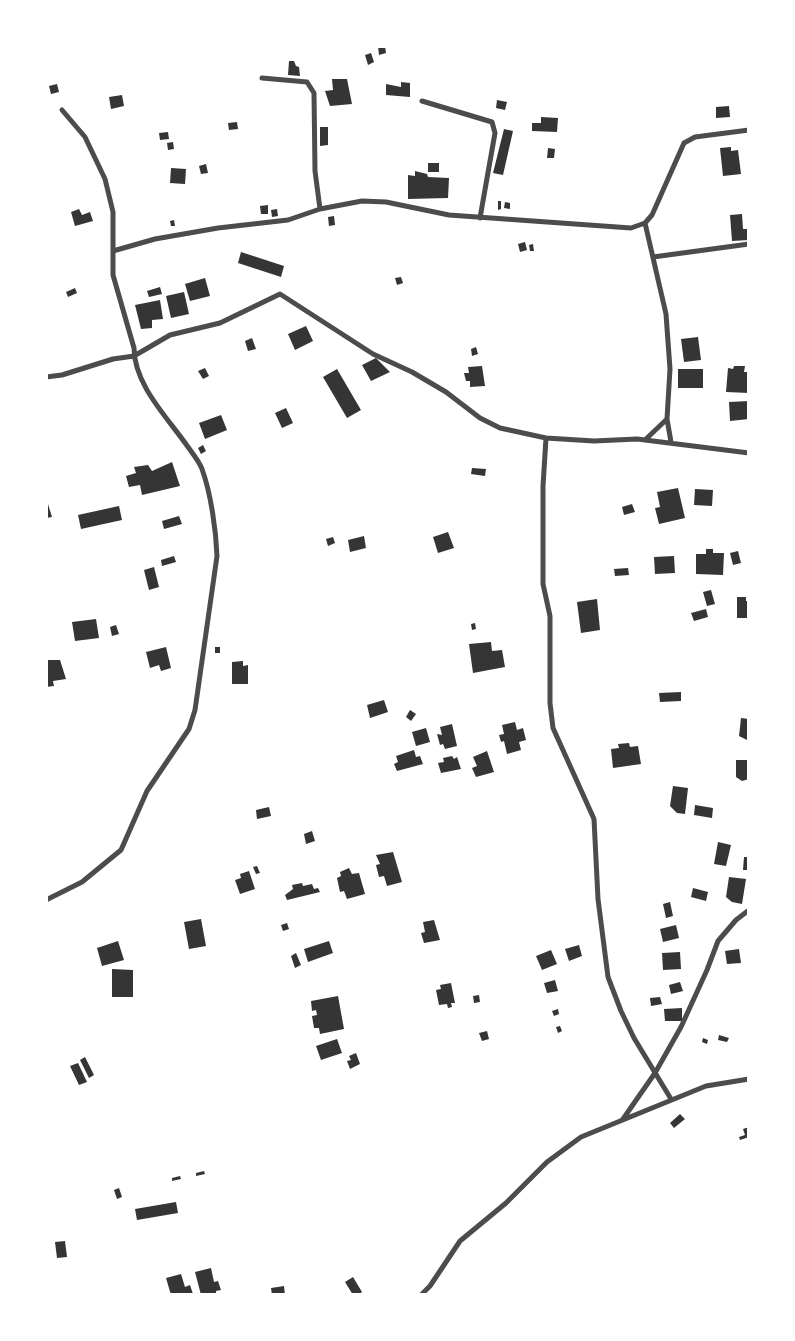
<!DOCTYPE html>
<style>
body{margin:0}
#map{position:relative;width:795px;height:1341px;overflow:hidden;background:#fff;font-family:Barlow,sans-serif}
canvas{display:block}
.frame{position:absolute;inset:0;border:48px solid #fff;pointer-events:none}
</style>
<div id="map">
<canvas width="795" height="1341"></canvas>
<div class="frame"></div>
</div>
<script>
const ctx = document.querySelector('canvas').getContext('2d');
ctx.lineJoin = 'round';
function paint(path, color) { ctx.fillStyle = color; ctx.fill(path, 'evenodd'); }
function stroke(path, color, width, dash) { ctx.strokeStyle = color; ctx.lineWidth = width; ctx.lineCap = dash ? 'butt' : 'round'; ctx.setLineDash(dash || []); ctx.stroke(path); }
paint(new Path2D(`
 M378,46H385L386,53L379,55Z
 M371,53L374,62L368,65L365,55Z
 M289,61H294L296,66L299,67L300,76L288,75Z
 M332,79H347L352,104L330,106L325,91L333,90Z
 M401,82L410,83V97L386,95V84L401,87Z
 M57,84L59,92L51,94L49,86Z
 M122,95L124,106L111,109L109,97Z
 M497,100L507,102L505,110L496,108Z
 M729,106L730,117L716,118V107Z
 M541,117L558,118L557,132L532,131V123H541Z
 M237,122L238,129L229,130L228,123Z
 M320,127H328V145L320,146Z
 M504,129L513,131L503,175L493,173Z
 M168,132L169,139L160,140L159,133Z
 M173,142L174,149L168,150L167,143Z
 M731,147V151L738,150L741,174L723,176L720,148Z
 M548,148L555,149L554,158H547Z
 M428,163H439V172H428Z
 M206,164L208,173L201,174L199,166Z
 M171,168L186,169L185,184L170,183Z
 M415,171L427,174L428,177L449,178L448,198L408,199V175L415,176Z
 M498,201H501V209L498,210Z
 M505,202L510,203V209L504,208Z
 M268,205V214H261L260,206Z
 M79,209L82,215L90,212L93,221L75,226L71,212Z
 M277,209L278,216L272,217L271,210Z
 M742,214L743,229H748L749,240L732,241L730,215Z
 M334,216L335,225L329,226L328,217Z
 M174,220L175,226H171L170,221Z
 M525,242L527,250L520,252L518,244Z
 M533,244L534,251H530L529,245Z
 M241,252L284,266L281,277L238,263Z
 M401,277L403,283L397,285L395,278Z
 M205,278L210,296L190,301L185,284Z
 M160,287L162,294L149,297L147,291Z
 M75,288L77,293L68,297L66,292Z
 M184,292L189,314L171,318L166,296Z
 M160,300L163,319L152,320V328L141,329L135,305Z
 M306,326L313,341L295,350L288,334Z
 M698,337L701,360L684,362L681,339Z
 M252,338L256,349L248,351L245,341Z
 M476,347L478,354L472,356L471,349Z
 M376,358L390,372L371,381L362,365Z
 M482,366L485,386L470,387V381H466L464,373H469L468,367Z
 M734,366H745L744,372H749V393L726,392L728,368L733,369Z
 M205,368L209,376L203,379L198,371Z
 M337,369L361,410L347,418L323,377Z
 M678,369H703V388H678Z
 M749,401V419L730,421L729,402Z
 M286,408L293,423L282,428L275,413Z
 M221,415L227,430L205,439L199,423Z
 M203,445L206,451L201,454L198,448Z
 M172,462L180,486L142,495L140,485L129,487L126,476L136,473L134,467L148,465L152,471Z
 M472,468L486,469L485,476L471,474Z
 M678,488L685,518L659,524L655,508L660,507L657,492Z
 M695,489L713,490L712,506L694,505Z
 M48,504L52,517L46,518V505Z
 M632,504L635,512L624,515L622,507Z
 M119,506L122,520L81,529L78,515Z
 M179,516L182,524L164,529L162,521Z
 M448,532L454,548L438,553L433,537Z
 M364,536L366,548L350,552L348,540Z
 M333,537L335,543L328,546L326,539Z
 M706,549H713V553H724L723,575L696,574V554H706Z
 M738,551L741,563L733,565L730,553Z
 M174,556L176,562L162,566L161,560Z
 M674,556L675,573L655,574L654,557Z
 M154,567L159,587L149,590L144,570Z
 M628,568L629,575L615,576L614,569Z
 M711,590L715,604L707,606L703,592Z
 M737,597H746V601H749V618H737Z
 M597,599L600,630L581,633L577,602Z
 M706,609L708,617L694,621L691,613Z
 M96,619L99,638L75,641L72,622Z
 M475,623L476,629L472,630L471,624Z
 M116,625L119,634L112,636L110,627Z
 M491,642L492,651L502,650L505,667L473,673L469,644Z
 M166,647L171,668L161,671L159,665L150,668L146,652Z
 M215,647H220V653H215Z
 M46,660H60L66,679L53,681L54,686L46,687Z
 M243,661V666L248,665V684H232V662Z
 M681,692V701L660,702L659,693Z
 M384,700L388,712L370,718L367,705Z
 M410,710L416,714L411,721L406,717Z
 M741,718L749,719V741L739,736Z
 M515,722L517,730L523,728L526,740L519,742L521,750L507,754L504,741L501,742L499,735L504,734L502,725Z
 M452,724L457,746L445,749L443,744L440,745L437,734L442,735L440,727Z
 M426,728L430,742L416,746L412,732Z
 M629,743L630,747L638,746L641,764L613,768L611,749L619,748L618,744Z
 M414,750L416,757L420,756L423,764L397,771L394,764L398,762L396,756Z
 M487,751L494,772L476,777L472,768L477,766L473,757Z
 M452,756L454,759L457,757L461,769L441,773L438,763L444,762L443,758Z
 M736,760H749V779L742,781L736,777Z
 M673,786L688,788L685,814L677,813L670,806Z
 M695,805L713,808L712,818L694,815Z
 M269,807L271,816L257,819L256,810Z
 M312,831L315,841L306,844L304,834Z
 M718,842L731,845L726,866L714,864Z
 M393,852L402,882L387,886L384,876L379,877L376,865L380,864L376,855Z
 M744,857H749V870H743Z
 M257,866L260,873L256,874L253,867Z
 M349,868L352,874L359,873L365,894L347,899L344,891L340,892L337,878L341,876L340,872Z
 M249,871L255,889L240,894L235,880L241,878L240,874Z
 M729,877L746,879L742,904L732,902L726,897Z
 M302,883L303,886L312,884L314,889L318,888L320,892L287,900L285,895L293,889L292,885Z
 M693,888L708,892L706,901L691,897Z
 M670,902L673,916L666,918L663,904Z
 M201,919L206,946L189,949L184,922Z
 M434,920L440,940L424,943L421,933L425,932L423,922Z
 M287,923L289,929L283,931L281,925Z
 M676,925L679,938L663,942L660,929Z
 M118,941L124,960L102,966L97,948Z
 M329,941L333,953L308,962L304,949Z
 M579,945L582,956L569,961L565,949Z
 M739,949L741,963L727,964L725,951Z
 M551,950L557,964L542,970L536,956Z
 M680,952L681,969L663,970L662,953Z
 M296,953L301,965L295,968L291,956Z
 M112,969L133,970V997H112Z
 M555,980L558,991L547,993L544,983Z
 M680,982L683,991L671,994L669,985Z
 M451,983L455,1003H451L452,1007L448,1008L447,1004L439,1005L436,990L441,989L440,985Z
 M479,995L480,1002L474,1003L473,996Z
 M338,996L344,1029L320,1034L319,1028H314L312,1016L317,1015L316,1010L312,1011L311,1001Z
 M660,997L662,1004L651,1006L650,998Z
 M682,1008V1021H665L664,1009Z
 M558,1009L559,1014L554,1016L552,1011Z
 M560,1026L562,1031L558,1033L556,1027Z
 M487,1031L489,1039L482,1041L479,1033Z
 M719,1035L729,1038L727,1042L718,1040Z
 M703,1038L708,1040L707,1044L702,1042Z
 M337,1039L342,1053L321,1060L316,1046Z
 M356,1053L360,1064L350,1069L347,1061L351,1060L349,1056Z
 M85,1057L94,1075L89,1078L80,1060Z
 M78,1063L87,1082L79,1085L70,1066Z
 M680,1114L685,1119L674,1128L670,1123Z
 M749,1127V1137L740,1140L739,1137L745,1135L743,1129Z
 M204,1171L205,1174L196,1176V1173Z
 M180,1176L181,1179L172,1181V1178Z
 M119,1188L122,1197L117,1199L114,1190Z
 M176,1202L178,1213L137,1220L135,1209Z
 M65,1241L67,1257L57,1258L55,1242Z
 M211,1268L214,1282L218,1281L221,1290L216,1291V1295H201L195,1272Z
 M181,1274L185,1287L190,1285L193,1294L171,1295L166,1278Z
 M353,1277L362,1292L358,1295H353L345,1282Z
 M284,1286L285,1295H272L271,1288Z`), '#353535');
stroke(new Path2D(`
 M262,78L307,82L314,93L315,171L320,209
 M422,101L492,122L495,133L480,218
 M645,223L666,314L670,369L667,419L671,442
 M113,251L155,239L218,228L288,220L320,209L362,201L386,202L449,215L631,228L645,223L652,215L684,143L695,137L749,130
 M653,257L749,244
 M46,377L62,375L113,359L134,356L170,335L220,323L280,294L373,354L412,372L446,392L480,418L500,428L546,438L594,441L637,439L749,453
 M546,438L543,486V584L550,616V703L553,728L594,819L598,899L608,977L621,1011L634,1038L671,1099
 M646,439L667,419
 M46,900L82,882L121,850L147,791L189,729L195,710L217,556C216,530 211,494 202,469C199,461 193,454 188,447C168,418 134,385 134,348L113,275V212L105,179L85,137L62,110
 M623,1119L655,1073L681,1027L707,970L718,941L736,920L749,910
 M421,1295L430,1286L460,1241L506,1203L547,1162L581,1137L706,1086L749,1079`), '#4c4c4c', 5);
</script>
